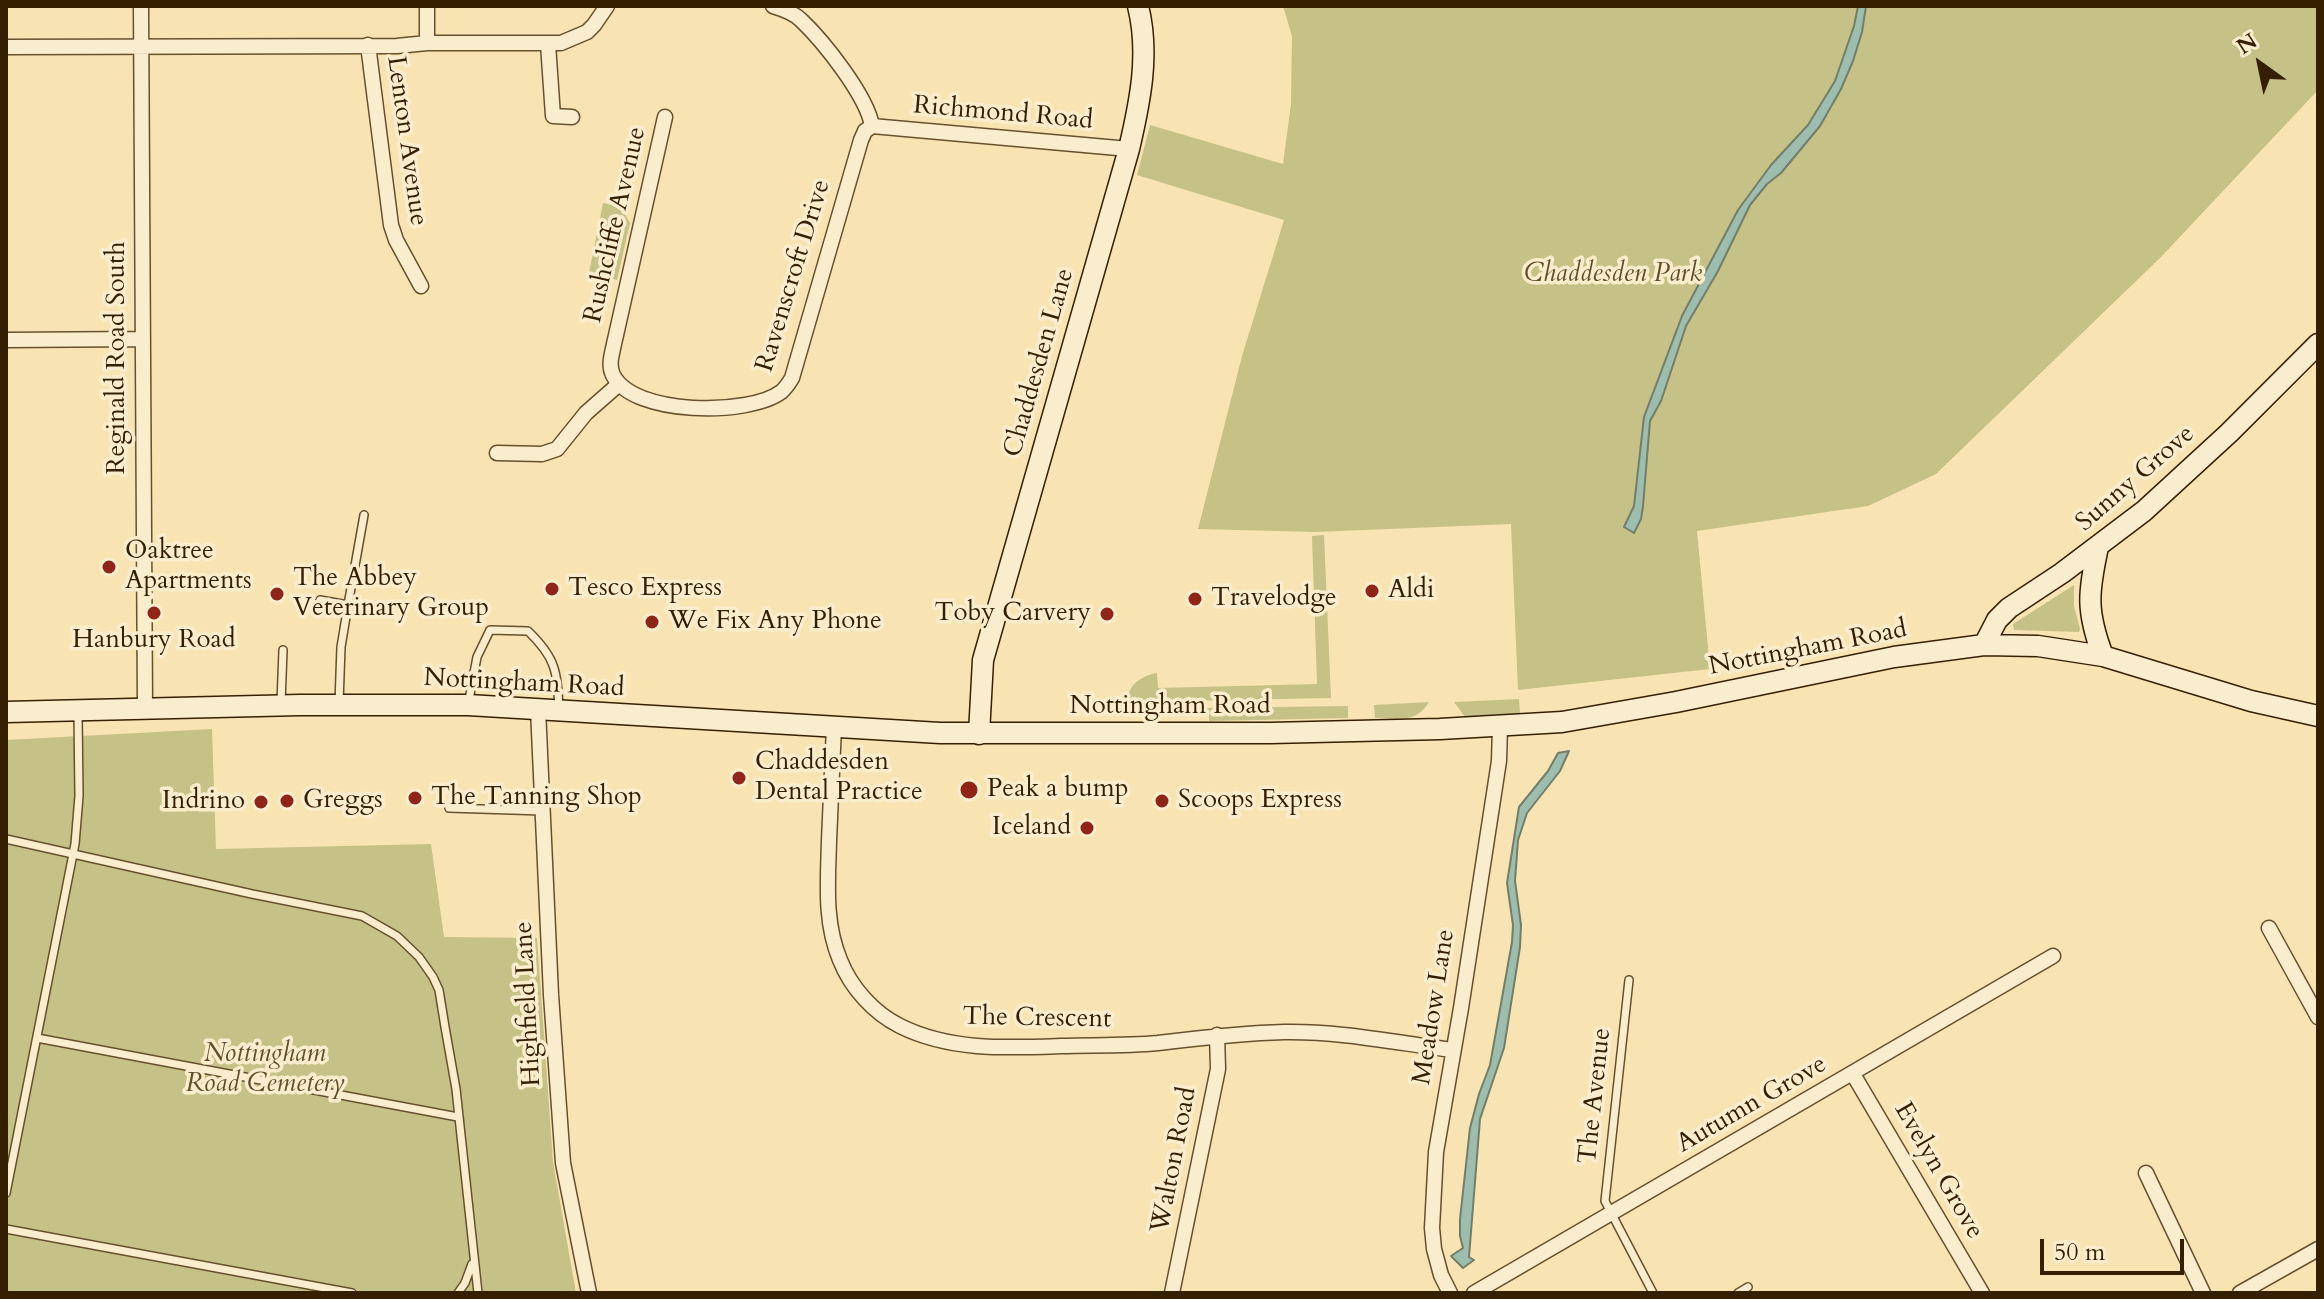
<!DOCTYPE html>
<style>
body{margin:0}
#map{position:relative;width:2324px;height:1299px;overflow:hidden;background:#f8e4b2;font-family:Cardo,serif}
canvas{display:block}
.frame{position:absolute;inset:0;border:8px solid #351f01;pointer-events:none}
.north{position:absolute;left:2220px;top:24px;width:80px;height:80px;-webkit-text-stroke:6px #faedcd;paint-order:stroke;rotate:327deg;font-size:22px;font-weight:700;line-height:32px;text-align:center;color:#351f01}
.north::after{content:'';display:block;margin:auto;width:28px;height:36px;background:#351f01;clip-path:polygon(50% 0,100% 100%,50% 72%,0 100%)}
.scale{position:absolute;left:2040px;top:1239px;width:144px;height:36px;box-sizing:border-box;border:4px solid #351f01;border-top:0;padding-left:10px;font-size:24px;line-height:28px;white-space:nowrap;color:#351f01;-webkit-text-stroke:6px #faedcd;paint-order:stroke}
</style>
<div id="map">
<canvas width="2324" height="1299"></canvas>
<div class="frame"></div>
<div class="north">N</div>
<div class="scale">50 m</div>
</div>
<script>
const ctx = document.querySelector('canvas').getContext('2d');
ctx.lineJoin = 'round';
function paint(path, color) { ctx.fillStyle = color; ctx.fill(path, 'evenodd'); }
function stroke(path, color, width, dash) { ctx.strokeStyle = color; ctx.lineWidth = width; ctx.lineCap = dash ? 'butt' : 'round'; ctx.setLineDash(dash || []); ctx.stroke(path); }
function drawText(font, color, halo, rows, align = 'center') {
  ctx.font = font + ' Cardo,serif'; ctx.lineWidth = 7; ctx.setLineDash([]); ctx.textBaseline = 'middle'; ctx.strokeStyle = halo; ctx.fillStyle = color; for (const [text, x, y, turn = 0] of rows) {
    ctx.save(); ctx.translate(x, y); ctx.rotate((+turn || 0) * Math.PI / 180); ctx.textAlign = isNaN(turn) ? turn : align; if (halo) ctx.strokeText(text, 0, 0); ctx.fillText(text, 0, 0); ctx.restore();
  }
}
paint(new Path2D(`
 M1283,6H2318V90L2161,257L1936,474L1868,506L1697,531L1710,669L1518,690L1511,524L1315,532L1198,529L1242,356L1284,220L1137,175L1150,125L1283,164L1291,104L1292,36Z
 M603,203L621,207L630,223L617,280L589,273Z
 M1324,535L1331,698L1128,702C1127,684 1142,676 1157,673L1158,688L1317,684L1312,536Z
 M2074,585V606L2080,629L2079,632L2014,630L2013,624Z
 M1519,699L1520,713L1465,717L1454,702Z
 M1429,702C1416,724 1397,718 1375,718L1374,705Z
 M1348,706V718L1209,721V711L1200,712V708Z
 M212,729L216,849L431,844L444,937L537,938L553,1162L576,1293H6V740Z`), '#c5c187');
const water = new Path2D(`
 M1858,6H1866L1862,32L1853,61L1841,89L1820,126L1781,173L1767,184L1750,205L1718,271L1686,326L1661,401L1650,421L1643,506L1641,519L1634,533L1624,527L1634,506L1644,417L1682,316L1738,210L1771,165L1808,125L1835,81L1854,26Z
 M1569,751L1560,771L1527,813L1518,840L1515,881L1521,925L1520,947L1504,1048L1480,1119L1469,1257L1474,1260L1463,1268L1451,1256L1463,1248L1460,1236V1219L1470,1128L1479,1094L1490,1065L1512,942L1513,925L1507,883L1519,807L1548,771L1558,753Z`);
paint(water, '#9dbeae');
stroke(water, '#737e69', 2);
const lane = new Path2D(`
 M320,600L348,605L341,647L339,703
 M348,605L364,515
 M281,703L283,650
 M468,705L477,657L490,630L528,631C556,658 557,671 559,709
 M449,808L543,811
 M6,839L252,894L362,916L397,936L419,957L433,977L439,990L445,1027L456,1089L478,1293
 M1629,980L1605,1201L1653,1293
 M37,1038L458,1117
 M6,1193L75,844L79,796L78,714
 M6,1229L352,1293
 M458,1293L465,1283L472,1264
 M1738,1293L1748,1287`);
const street = new Path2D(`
 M141,6L145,709
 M427,6V43
 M548,44L553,116L572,117
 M368,45L391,225L396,240L421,286
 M6,47L397,46L427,43H561L587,32L594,25L607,6
 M665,117L614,344C612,354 608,365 613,375C633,416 749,416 781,392C786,388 789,383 792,378L861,140L865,131L872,126C867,96 824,42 801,20C794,13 783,9 773,6
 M872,126L1129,149
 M6,340L142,339
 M497,453L542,454L557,449L586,413L619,384
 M538,709L551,995L563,1163L589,1293
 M834,726C832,764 831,803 829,841C828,882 824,922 840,960C851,988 874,1013 900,1026C950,1051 1007,1048 1061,1046C1093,1045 1126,1046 1158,1043C1200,1038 1242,1033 1284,1032C1341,1031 1397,1043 1453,1050
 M2269,928L2318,1017
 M1853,1074L1982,1293
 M2146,1173L2203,1293
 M1172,1293L1218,1069L1217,1035
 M1450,1293L1441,1275L1434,1249L1432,1228L1436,1152L1461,1008L1499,761L1500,726
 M1474,1293L2053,956
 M2240,1293L2318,1249`);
const secondary = new Path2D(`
 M2098,547C2088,593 2086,611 2103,656
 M1984,645L1997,620L2009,608L2062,573L2144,511L2229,433L2318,344
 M6,712L300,705H468L940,733H1270L1440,729L1562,722L1676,702L1894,657L1984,645L2038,646L2103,656L2251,701L2318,716
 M979,734L983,660L1129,149C1140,102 1150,54 1138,6`);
stroke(lane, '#66502d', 10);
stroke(street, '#66502d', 17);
stroke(secondary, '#351f01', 23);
stroke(lane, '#faedcd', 7);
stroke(street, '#faedcd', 14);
stroke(secondary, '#faedcd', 20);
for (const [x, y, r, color] of [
 [109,567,8,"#8f2418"],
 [552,589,8,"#8f2418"],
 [1372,591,8,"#8f2418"],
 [277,594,8,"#8f2418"],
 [1195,599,8,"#8f2418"],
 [154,613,8,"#8f2418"],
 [1107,614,8,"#8f2418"],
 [652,622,8,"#8f2418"],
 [739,778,8,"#8f2418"],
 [969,790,10,"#8f2418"],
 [415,798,8,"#8f2418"],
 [287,801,8,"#8f2418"],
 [1162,801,8,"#8f2418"],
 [261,802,8,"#8f2418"],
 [1087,828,8,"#8f2418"]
]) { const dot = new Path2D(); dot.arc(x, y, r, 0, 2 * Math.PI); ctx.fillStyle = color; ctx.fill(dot); stroke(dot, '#faedcd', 3); }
drawText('26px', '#351f01', '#faedcd', [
 ["Richmond Road",1003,114,5],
 ["Lenton Avenue",406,141,82],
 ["Rushcliffe Avenue",616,225,-77],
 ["Ravenscroft Drive",794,276,-73],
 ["Reginald Road South",118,358,-90],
 ["Chaddesden Lane",1040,363,-74],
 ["Sunny Grove",2136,479,-41],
 ["Nottingham Road",1808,649,-11],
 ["Nottingham Road",524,684,3],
 ["Nottingham Road",1170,707],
 ["Highfield Lane",529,1004,-93],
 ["Meadow Lane",1435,1007,-81],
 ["The Crescent",1037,1019,1],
 ["The Avenue",1596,1096,-84],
 ["Autumn Grove",1752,1105,-30],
 ["Walton Road",1175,1160,-79],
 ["Evelyn Grove",1938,1171,60]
]);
drawText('italic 26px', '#605029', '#faedcd', [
 ["Chaddesden Park",1613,275],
 ["Nottingham",265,1055],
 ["Road Cemetery",265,1085]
]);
drawText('26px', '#351f01', '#faedcd', [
 ["Oaktree",125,552],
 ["Apartments",125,582],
 ["The Abbey",293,579],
 ["Veterinary Group",293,609],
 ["Tesco Express",568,589],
 ["Aldi",1388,591],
 ["Travelodge",1211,599],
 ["Toby Carvery",1091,614,"right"],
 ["We Fix Any Phone",668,622],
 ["Hanbury Road",154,641,"center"],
 ["Chaddesden",755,763],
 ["Dental Practice",755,793],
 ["Peak a bump",987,790],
 ["The Tanning Shop",431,798],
 ["Greggs",303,801],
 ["Scoops Express",1178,801],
 ["Indrino",245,802,"right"],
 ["Iceland",1071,828,"right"]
], 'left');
</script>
